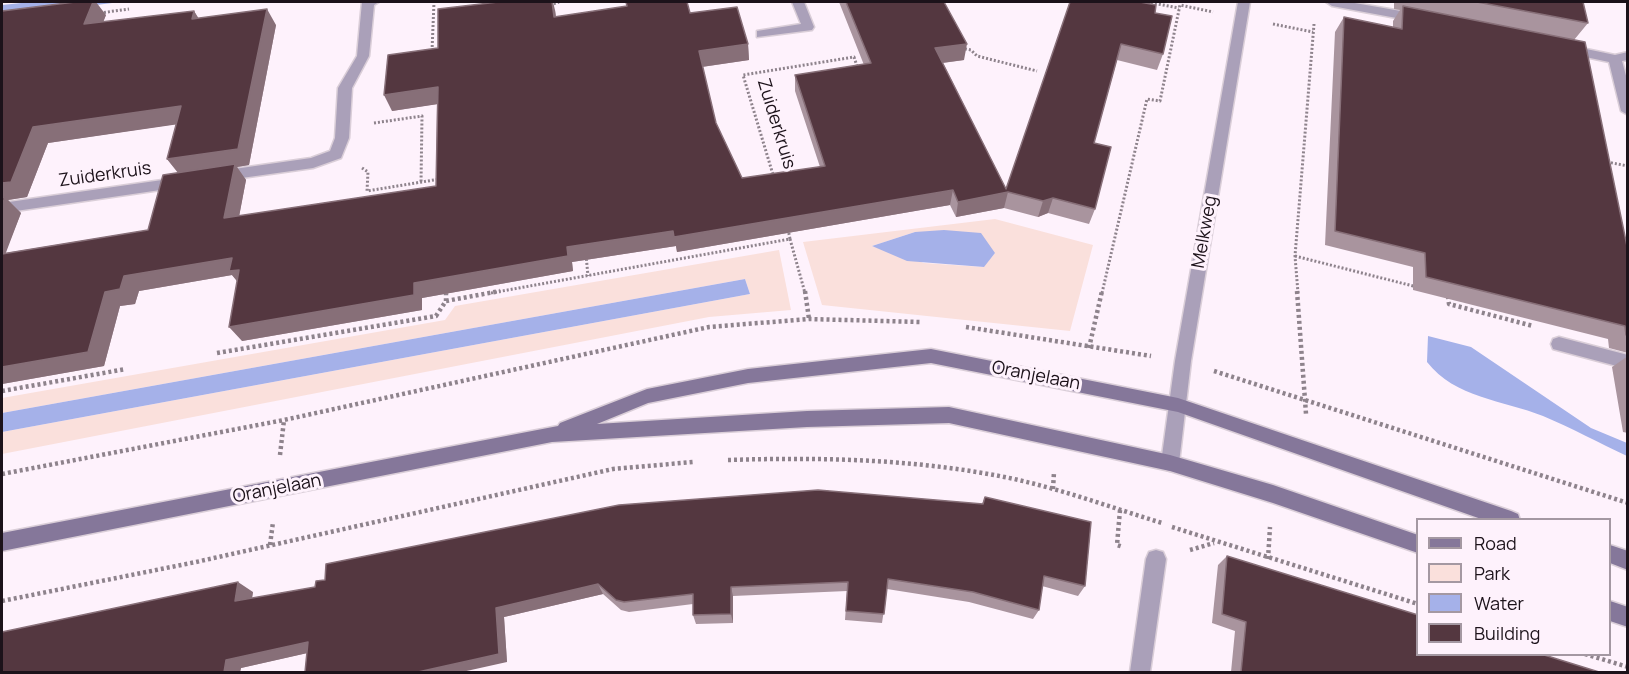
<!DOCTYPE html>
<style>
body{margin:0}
#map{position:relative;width:1629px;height:674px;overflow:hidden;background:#fef2fc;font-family:Manrope,sans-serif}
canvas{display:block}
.frame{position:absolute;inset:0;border:3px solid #1c121a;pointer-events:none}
.legend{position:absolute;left:1416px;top:518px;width:195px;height:138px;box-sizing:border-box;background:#fef2fc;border:2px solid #a498a2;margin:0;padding:8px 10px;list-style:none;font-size:18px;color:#1c121a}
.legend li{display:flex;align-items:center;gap:12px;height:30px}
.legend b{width:30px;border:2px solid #a498a2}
</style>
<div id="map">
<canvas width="1629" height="674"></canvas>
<div class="frame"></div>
<ul class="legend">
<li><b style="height:8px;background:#85779a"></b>Road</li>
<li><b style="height:16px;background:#fae0dc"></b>Park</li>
<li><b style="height:16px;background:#a5b1e9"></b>Water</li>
<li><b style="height:16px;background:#543740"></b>Building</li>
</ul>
</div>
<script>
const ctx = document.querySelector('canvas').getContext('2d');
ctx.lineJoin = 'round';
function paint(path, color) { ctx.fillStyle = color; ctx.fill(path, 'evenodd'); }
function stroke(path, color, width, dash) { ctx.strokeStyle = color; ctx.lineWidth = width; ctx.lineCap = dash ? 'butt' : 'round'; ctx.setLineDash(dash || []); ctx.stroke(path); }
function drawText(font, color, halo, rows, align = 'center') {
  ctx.font = font + ' Manrope,sans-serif'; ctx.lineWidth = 6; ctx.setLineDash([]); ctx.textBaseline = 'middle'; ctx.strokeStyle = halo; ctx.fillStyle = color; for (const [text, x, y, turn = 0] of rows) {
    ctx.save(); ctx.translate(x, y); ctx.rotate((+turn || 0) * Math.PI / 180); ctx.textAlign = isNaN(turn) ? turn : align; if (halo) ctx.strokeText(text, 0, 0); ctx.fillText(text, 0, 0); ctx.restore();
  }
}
paint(new Path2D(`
 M995,219L1093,245L1070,331L822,305L803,242ZM915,232L995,253L983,267L924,263L872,246Z
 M779,250L791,310L709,317L2,454V432L750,294L745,279L2,413V398L445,320L455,306Z`), '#fae0dc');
paint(new Path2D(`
 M31,2H120L2,17V5Z
 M944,230L981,233L995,253L984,267L907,261L872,246L915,232Z
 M745,279L750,294L2,432V413Z
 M1428,336L1471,347L1591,428L1627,443V456C1599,443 1572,428 1543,416C1503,400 1455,398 1427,362Z`), '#a5b1e9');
const service = new Path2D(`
 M1559,337L1628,355V369L1553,349L1551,344L1553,339Z`);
const minor = new Path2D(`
 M362,2H379L374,5L369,56L352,88L349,138L341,158L313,168L220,181L215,180L213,176L215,172L220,171L311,158L330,151L335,138L338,88L357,56Z
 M792,2H804L814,27L812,30L757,37V31L801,24Z
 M1238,2H1250L1191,361L1179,463L1176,469L1170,471L1164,469L1161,463L1175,361Z
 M1326,2H1349L1418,14L1424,18L1418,22L1332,6Z
 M1567,45L1615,55L1628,52V60L1622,61L1628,83V115L1621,111L1609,62L1562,52V46Z
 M183,177L188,178L190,182L188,186L2,213V203Z
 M1156,550L1163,552L1166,559L1150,672H1130L1146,559L1149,552Z`);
const secondary = new Path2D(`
 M931,349L1178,398L1511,511L1518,514L1520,520H1484L1178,412L931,363L748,383L648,403L597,424L807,411L949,407L1170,455L1273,485L1418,535V553L1273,503L1170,471L949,423L807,427L552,442L2,551V533L558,426L560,423L647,389L748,369Z
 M1610,545L1628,551V570L1610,563Z
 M1610,601L1628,607V627L1610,621Z`);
stroke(service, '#daced8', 3);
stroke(minor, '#daced8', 3);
stroke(secondary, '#daced8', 3);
stroke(new Path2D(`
 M1147,2L1179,8
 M550,5L559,2
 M100,13L129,9
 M1273,24L1313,32
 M961,48L971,50L977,56L1037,71
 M432,51L434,2
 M374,123L422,116L421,183
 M1607,162L1628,166
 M362,168L368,172L367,191L440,179
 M774,178L743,75L854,57L858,69
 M790,239L805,293
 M586,255L588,276
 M1295,256L1417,287
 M446,290V293
 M491,293L790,239L788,229
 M1102,293L1147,99L1160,101L1180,5L1213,12
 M1298,293L1295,256L1314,24`), '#8e838c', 3, [2, 2]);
stroke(new Path2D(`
 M805,291L809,319
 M1297,291L1306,414
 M1448,296L1449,304L1533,326
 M446,301L500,291
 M966,327L1151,356
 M1089,348L1102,291
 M217,353L436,316L446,301V291
 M1214,371L1628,503
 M2,391L126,369
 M280,455L284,420
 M728,460C824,457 920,459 1014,479C1064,490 1113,508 1162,523
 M2,474L284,420L709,327L809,319L920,322
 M1053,489L1054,472
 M1120,510L1117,545L1123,547
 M1172,527L1418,604
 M270,545L273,522
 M1190,550L1214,543
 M1268,559L1270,527
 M2,601L196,562L613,469L693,462
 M1585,654L1628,667`), '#8e838c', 4.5, [3, 3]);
paint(service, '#aaa0b9');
paint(minor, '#aaa0b9');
paint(secondary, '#85779a');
paint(new Path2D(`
 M839,2H944L964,60L943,63L1006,189L1070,2L1155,13L1163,54L1157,70L1117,60L1094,143L1095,209L1089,224L1048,213L1038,217L1004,208L956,217L950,205L677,252L676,246L572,262L573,271L422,298V310L242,341L237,281L232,275L139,291L135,304L120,306L104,366L2,384V11L106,15L103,22L194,11L198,18L276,25L249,165L237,167L246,180L239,216L436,186L437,104L392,111L438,48L555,10L556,17L690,13L748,44L749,60L702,67L716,123L742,178L820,167L795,91V75L864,65ZM176,124L167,159L178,173L148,230L5,253L21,213L8,200L27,197L48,143Z
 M1394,2H1583L1588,23L1574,40L1628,251V353L1609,348L1608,339L1413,290V267L1325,245L1335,32L1344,17L1393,27V21L1400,10L1394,9Z
 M1628,356V433L1623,432L1612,367Z
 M985,497L1085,586L1078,596L1042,586L1039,610L1033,619L969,602L887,589L882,623L845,620L847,591L733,596V623L696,624L693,615V604L629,612L621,610L603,594L504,617L507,662L307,653L241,668L240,672H2L253,592L252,598L982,504Z
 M1227,556L1599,672H1231L1235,631L1212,623L1218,565Z`), '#a9949e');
paint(new Path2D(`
 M93,2H96L106,15L96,40L84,24Z
 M552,2H553L555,10L558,33L554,17Z
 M267,9L276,25L249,165L237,167L246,180L236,233L180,175L167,159Z
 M194,11L204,27L192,19Z
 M748,44L749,60L701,67L699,51Z
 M967,44L964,60L933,64L935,48Z
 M438,87L445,103L392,111L384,95Z
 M181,106L193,122L48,143L27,197L8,200L21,213L2,263V183L33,127Z
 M953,190L950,205L677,252L676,246L572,262L573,271L422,298V310L242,341L229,327L567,247L673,231Z
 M1008,192L1004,208L956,217L958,202Z
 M1053,198L1048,213L1038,217L1043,201Z
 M232,258L244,273L241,286L232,275L139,291L135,304L120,306L104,366L2,384V367L105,292L124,276Z
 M238,582L253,592L250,610L235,601Z
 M598,584L603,594L504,617L507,662L462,672H418L496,608Z
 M731,587L733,596V623L731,614Z
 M308,642L321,650L241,668L240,672H224L226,660Z`), '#876f78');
const building = new Path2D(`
 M75,2H93L84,24L194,11L192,19L267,9L238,149L167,159L181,106L33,127L11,182L2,183V11Z
 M498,2H552L554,17L627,6L626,2H687L690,13L737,7L748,44L699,51L716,123L742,178L825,166L795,75L871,63L846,2H944L967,44L935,48L1006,189L1070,2H1140L1156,5L1155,13L1172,16L1163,54L1121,44L1094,143L1111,147L1095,209L1053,198L1043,201L1008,192L958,202L953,190L674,237L673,231L567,247L568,256L414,283V295L229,327L239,270L229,271L232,258L124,276L120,289L105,292L88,352L2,367V254L148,230L163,175L235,164L224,218L436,186L438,87L384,95L388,55L438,48V9Z
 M1477,2H1583L1588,23Z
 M1403,6L1585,42L1628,251V335H1626L1625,326L1426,277L1425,253L1335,231L1344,17L1402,29Z
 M5,197L2,205V198Z
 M818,490L983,504L985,497L1091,522L1085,586L1044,576L1039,610L973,592L888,579L884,614L846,611L848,582L731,587V614L693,615V594L624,602L616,600L598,584L496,608L499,654L418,672H305L308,642L226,660L224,672H2V632L238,582L235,601L315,587L316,581L325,580L326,564L619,505Z
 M1227,556L1418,615V654H1541L1599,672H1241L1246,622L1222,614Z`);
paint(building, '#543740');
stroke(building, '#876f78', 1.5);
drawText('18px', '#1c121a', '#fef2fc', [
 ["Zuiderkruis",776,124,73],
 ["Zuiderkruis",105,175,-8],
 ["Melkweg",1205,232,-80],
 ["Oranjelaan",1036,376,11],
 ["Oranjelaan",277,489,-11]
]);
</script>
